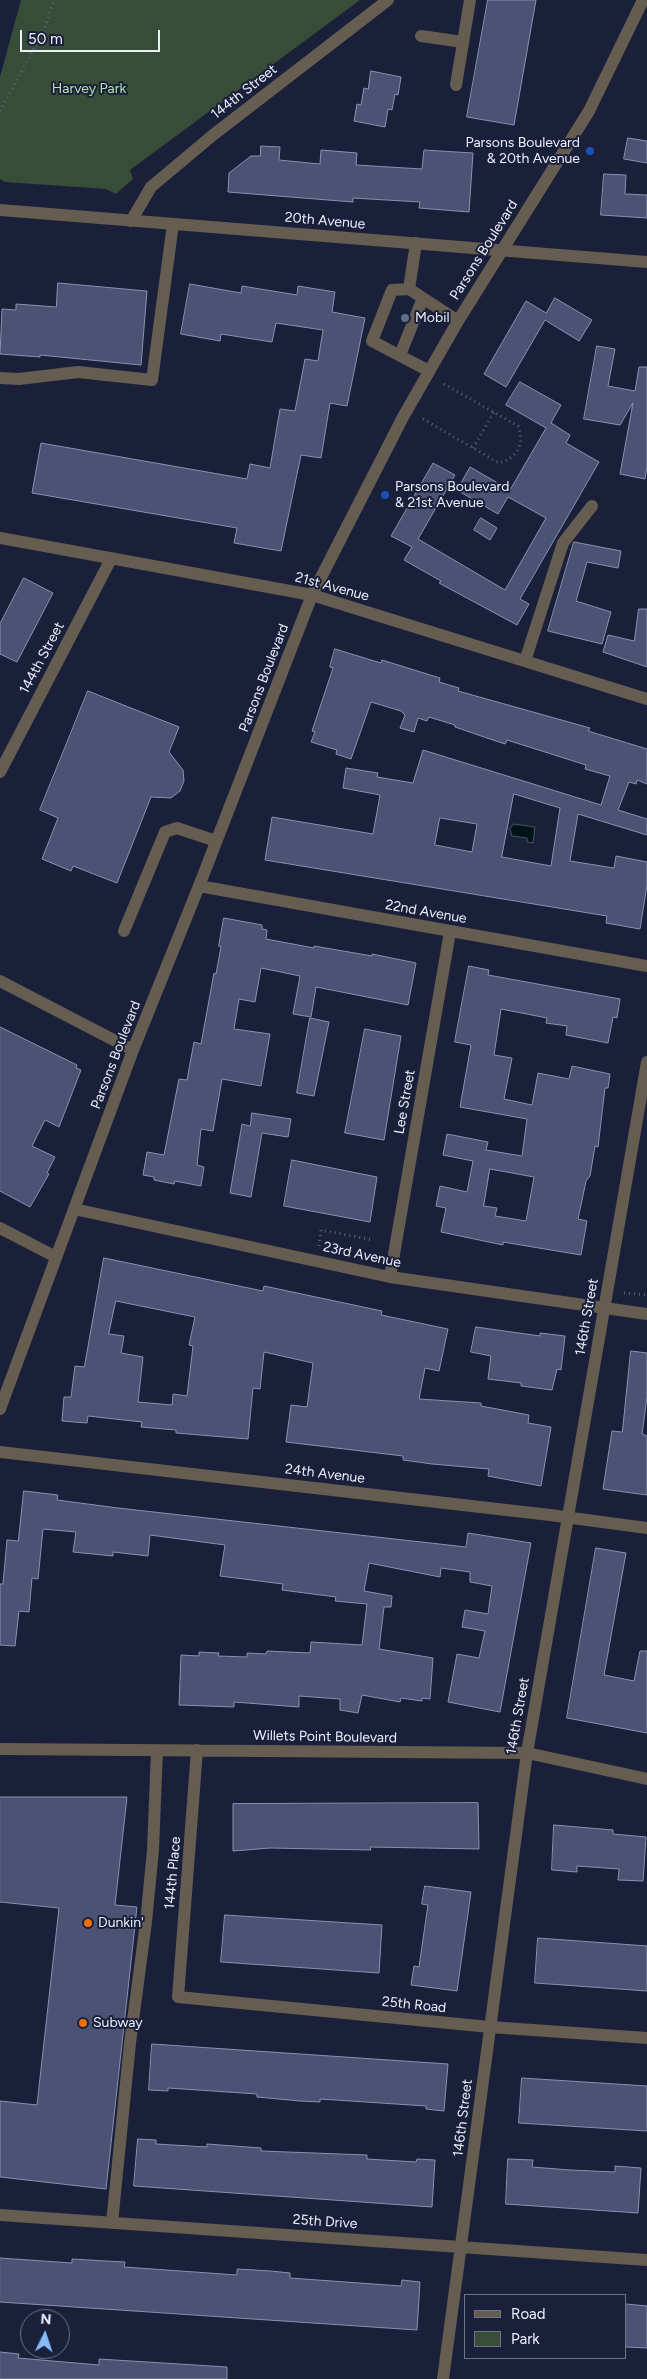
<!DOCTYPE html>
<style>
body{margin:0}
#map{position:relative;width:647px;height:2379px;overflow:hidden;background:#1b203a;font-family:Figtree,sans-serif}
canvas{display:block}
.legend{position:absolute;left:464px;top:2294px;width:162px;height:65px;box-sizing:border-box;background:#1b203a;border:1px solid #6e7388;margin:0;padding:6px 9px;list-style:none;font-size:15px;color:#ebeffd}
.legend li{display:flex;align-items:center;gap:10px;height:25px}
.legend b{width:25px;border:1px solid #6e7388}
.north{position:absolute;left:20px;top:2309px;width:50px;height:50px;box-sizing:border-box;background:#1b203a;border:1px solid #6e7388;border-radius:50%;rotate:4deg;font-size:14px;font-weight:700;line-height:20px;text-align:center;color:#ebeffd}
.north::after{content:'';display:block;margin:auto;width:18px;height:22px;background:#87bbfb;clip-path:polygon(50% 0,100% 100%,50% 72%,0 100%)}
.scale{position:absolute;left:20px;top:30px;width:140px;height:22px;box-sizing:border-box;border:2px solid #ebeffd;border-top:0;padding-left:6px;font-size:15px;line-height:18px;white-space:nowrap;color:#ebeffd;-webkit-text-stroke:4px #1b203a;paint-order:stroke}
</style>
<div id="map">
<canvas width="647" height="2379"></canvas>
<ul class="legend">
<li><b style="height:6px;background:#665d51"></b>Road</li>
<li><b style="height:14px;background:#384d38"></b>Park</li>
</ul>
<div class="north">N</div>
<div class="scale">50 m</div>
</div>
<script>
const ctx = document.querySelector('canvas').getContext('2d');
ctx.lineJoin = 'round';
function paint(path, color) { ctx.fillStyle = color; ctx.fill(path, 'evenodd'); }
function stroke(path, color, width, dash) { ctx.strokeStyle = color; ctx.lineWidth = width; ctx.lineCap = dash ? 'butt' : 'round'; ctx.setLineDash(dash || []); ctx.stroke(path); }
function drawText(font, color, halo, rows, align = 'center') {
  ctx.font = font + ' Figtree,sans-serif'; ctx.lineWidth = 4; ctx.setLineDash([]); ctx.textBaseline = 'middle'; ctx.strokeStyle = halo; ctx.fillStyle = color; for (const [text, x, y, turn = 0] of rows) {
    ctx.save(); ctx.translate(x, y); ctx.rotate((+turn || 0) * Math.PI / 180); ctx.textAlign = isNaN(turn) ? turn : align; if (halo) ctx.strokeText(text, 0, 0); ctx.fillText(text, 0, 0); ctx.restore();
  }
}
paint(new Path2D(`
 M21,0H360L130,170L133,179L116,194L106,189L5,182L0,179V77Z`), '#384d38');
const water = new Path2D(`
 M514,824L535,827L533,843L527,842V838L512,836L510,829Z`);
paint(water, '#001418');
stroke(water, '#46565d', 1);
const building = new Path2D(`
 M488,0H536L514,125L467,117Z
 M371,71L401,77L398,95L395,94L392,110L388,109L385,127L354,121L357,104L361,105L364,88L368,89Z
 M628,138L647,141V163L624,159Z
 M261,146L280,147L279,160L320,164L321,150L357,153L356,165L422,169L424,150L473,153L469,212L419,208L420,202L353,198V202L228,192L229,173L251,156H260Z
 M604,174L626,175L625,194L647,195V218L601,215Z
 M58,283L147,291L141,365L40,355V357L0,354L2,309L16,310V304L56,307Z
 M190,284L241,293L242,286L297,295L298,286L335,292L332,312L365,318L347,406L330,403L321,458L301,455L281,551L234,543L237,528L32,493L41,443L247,479L250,464L270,468L280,409L295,411L305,359L318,361L323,330L276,323L272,342L221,334L220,341L181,334Z
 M555,298L592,320L579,341L545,320L506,387L484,374L526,301L546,313Z
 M597,346L615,349L608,386L635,391L639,367H647V466L645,479L620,474L633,403L620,425L584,419Z
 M520,382L561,405L551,423L570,435L566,443L599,462L520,599L529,604L517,625L439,583L441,581L404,560L412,547L391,536L433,463L455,475L418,539L505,590L546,518L508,497L498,514L457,490L470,467L510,490L546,428L506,405Z
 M481,518L497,528L490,540L474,530Z
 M574,542L621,551L618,568L587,562L576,601L611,612L602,644L548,631Z
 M24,578L53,593L17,662L0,654V624Z
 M639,609H647V667L603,652L608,635L634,641Z
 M335,649L381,663L382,660L440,678L439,682L459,688L458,691L590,728L588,731L647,749V784L637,780L636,784L629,782L618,810L647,819V835L578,814L570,861L614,868L616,856L647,862V885L640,929L606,923L607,916L265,860L272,817L373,834L380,795L343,788L346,768L378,773L377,777L413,783L423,750L601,805L610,776L585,769L586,765L507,740L505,744L487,738L455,727V725L429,717L427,721L418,718L414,732L400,728L405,715L401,711L371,702L351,759L336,754L337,750L311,742L315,732L312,731L333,668L330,667ZM514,794L560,808L551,866L502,857ZM440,818L477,824L472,852L435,845Z
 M88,691L179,727L169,752L183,770L184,781L180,791L171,798L151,797L117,883L73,866L71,871L42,859L58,818L40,810Z
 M224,918L262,925V929L267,930L266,939L314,948V946L372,956V954L416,963L408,1005L316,987L311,1017L293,1014L300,976L261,968L255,1002L239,999L234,1029L270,1034L261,1086L222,1079L213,1131L201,1129L197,1165L204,1167L201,1186L175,1181L174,1184L154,1180V1177L143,1175L147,1152L164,1155L179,1079L187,1080L194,1042L201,1044L214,973L216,974L221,947L219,946Z
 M469,966L489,970L488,975L620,999L617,1018L613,1017L608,1043L566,1035L567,1026L546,1023L547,1018L501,1009L494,1055L512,1058L504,1099L532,1105L538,1073L569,1079L572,1066L610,1074L608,1088H605L598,1147L595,1146L590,1176L586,1181L578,1219L587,1221L581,1255L503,1242V1245L441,1232L446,1208L436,1206L440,1186L467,1192L473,1161L443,1155L447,1134L488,1142L486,1150L522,1156L527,1119L460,1107L471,1045L455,1042ZM490,1169L534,1177L526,1221L495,1216L497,1208L484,1206Z
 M310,1018L329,1022L314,1096L297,1093Z
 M0,1027L77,1065L76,1068L81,1070L59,1127L45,1120L32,1146L55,1157L47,1173L49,1174L30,1207L0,1191Z
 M365,1029L401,1036L384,1140L345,1133Z
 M252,1113L291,1119L288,1137L262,1133L251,1197L230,1193L242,1124L250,1126Z
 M292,1160L377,1177L370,1222L284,1206Z
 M104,1258L263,1291L264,1286L382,1311L381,1315L448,1329L439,1371L425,1368L419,1399L481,1403V1406L529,1415L528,1423L551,1427L541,1486L488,1476L489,1469L432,1464L403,1460V1456L286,1442L291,1405L307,1407L313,1363L264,1352L260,1389L253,1388L248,1439L176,1433V1430L141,1427L142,1422L88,1416L87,1423L62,1421L64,1397H71L75,1366L84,1367ZM116,1301L195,1317L189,1345L193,1346L187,1396L173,1394L172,1405L138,1402L143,1357L121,1353L124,1336L109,1334Z
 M476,1327L540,1336V1333L565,1336L561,1370L557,1369L552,1390L521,1386V1383L488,1379L491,1356L471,1352Z
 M631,1351L647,1353V1397L642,1434L647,1436V1495L603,1489L612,1431L622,1432Z
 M24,1491L58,1495L57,1500L118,1508L466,1547L468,1533L531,1543L500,1712L448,1702L457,1654L479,1658L485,1631L462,1627L465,1610L488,1614L492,1586L470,1582V1572L441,1568L440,1577L369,1563L364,1591L392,1596L391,1607H384L379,1649L433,1658L430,1699L422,1698V1701L401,1698L400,1702L362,1695L358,1713L340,1710V1699L299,1696V1707L234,1702V1707L179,1705L181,1655L199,1656V1652L219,1653L218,1656L247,1657V1653L266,1654L267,1651L310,1653L311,1642L362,1645L367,1604L335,1601L336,1597L282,1590L283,1584L220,1576L225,1545L150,1535L148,1556L113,1552V1556L73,1552L76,1532L43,1529L38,1579L32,1578L29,1612L19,1611L15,1646L0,1645V1584H3L7,1540L18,1541Z
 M596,1548L626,1553L604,1675L634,1681L640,1651H647V1733L567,1718Z
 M0,1797H127L115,1905L137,1907L106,2189L0,2177V2101L37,2105L59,1908L0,1902Z
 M478,1803L479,1849L370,1847L371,1850L270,1848L233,1851V1804Z
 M554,1825L613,1830V1834L646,1837L643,1881L618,1880L619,1869L577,1866V1872L552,1870Z
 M425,1886L471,1892L457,1991L411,1985L414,1966L419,1967L422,1946L428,1905L422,1904Z
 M225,1915L382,1925L379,1973L221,1962Z
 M538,1938L647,1946V1991L535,1983Z
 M152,2044L448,2064L444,2111L426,2109V2106L320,2099V2102L300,2101L257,2097V2094L168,2088V2091L149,2090Z
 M522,2078L647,2086V2131L519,2123Z
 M138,2139L156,2140V2144L207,2147V2144L261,2148V2151L367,2155V2159L416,2162L417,2159L435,2160L432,2207L134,2186Z
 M508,2159L533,2160L532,2167L570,2170L615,2172V2166L641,2168L638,2213L506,2204Z
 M0,2258L72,2263V2259L106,2261L125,2262L124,2267L237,2275V2269L271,2271L290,2273V2278L401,2286L402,2280L420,2282L417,2330L0,2302Z
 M626,2304L647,2306V2348L626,2347Z
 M0,2352L19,2354L18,2358L99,2365V2359L227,2367V2379H0Z`);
paint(building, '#4b5273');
stroke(building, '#8991b1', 1);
stroke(new Path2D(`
 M0,111L45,28L54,0
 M423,419L499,463C517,458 525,444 518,426L442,383
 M473,448L494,412
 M319,1246L321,1230L373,1240
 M624,1293L647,1295`), '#5c6177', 3, [1, 4]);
stroke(new Path2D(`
 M421,36L463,42
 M456,85L470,0
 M0,210L647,262
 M131,221L151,187L213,135L388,0
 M409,289L416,243
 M400,355L423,298
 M429,371L372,341L392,290L409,289L458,321
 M0,378L19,379L78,372L152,380L173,224
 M0,538L312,595L647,699
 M525,661L563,543L592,506
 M0,772L111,559
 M199,886L647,966
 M124,931L165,832L177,828L216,841
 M0,981L133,1050
 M74,1209L390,1277L647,1314
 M0,1228L56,1257
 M390,1277L450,932
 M0,1409L133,1050L199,886L312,595L403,417L458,321L589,111L643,0
 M0,1452L550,1515L647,1528
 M0,1749L527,1753L647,1779
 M197,1750L178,1997L490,2027L647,2038
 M0,2215L647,2260
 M112,2223L130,2043L146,1922L153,1850L157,1750
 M443,2379L527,1753L647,1062`), '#665d51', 12);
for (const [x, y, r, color] of [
 [590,151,5,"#1a4fb4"],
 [405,318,5,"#5c6f8a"],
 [385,495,5,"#1a4fb4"],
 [88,1923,5,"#e8710a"],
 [83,2023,5,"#e8710a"]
]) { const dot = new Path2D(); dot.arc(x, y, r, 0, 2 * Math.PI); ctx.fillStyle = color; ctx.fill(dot); stroke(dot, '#1b203a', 2); }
drawText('14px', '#b1e2af', '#1b203a', [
 ["Harvey Park",89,89]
]);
drawText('14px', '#ebeffd', '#1b203a', [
 ["144th Street",244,92,-38],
 ["20th Avenue",325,221,5],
 ["Parsons Boulevard",484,250,-58],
 ["21st Avenue",332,587,15],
 ["144th Street",42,658,-62],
 ["Parsons Boulevard",264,678,-69],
 ["22nd Avenue",426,912,10],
 ["Parsons Boulevard",116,1055,-69],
 ["Lee Street",405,1102,-80],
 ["23rd Avenue",362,1255,12],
 ["146th Street",587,1317,-80],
 ["24th Avenue",325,1474,7],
 ["146th Street",518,1716,-80],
 ["Willets Point Boulevard",325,1737,1],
 ["144th Place",173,1873,-85],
 ["25th Road",414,2005,6],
 ["146th Street",463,2118,-83],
 ["25th Drive",325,2222,4]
]);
drawText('14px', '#ebeffd', '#1b203a', [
 ["Parsons Boulevard",580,143,"right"],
 ["& 20th Avenue",580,159,"right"],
 ["Mobil",415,318],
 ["Parsons Boulevard",395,487],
 ["& 21st Avenue",395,503],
 ["Dunkin'",98,1923],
 ["Subway",93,2023]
], 'left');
</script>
